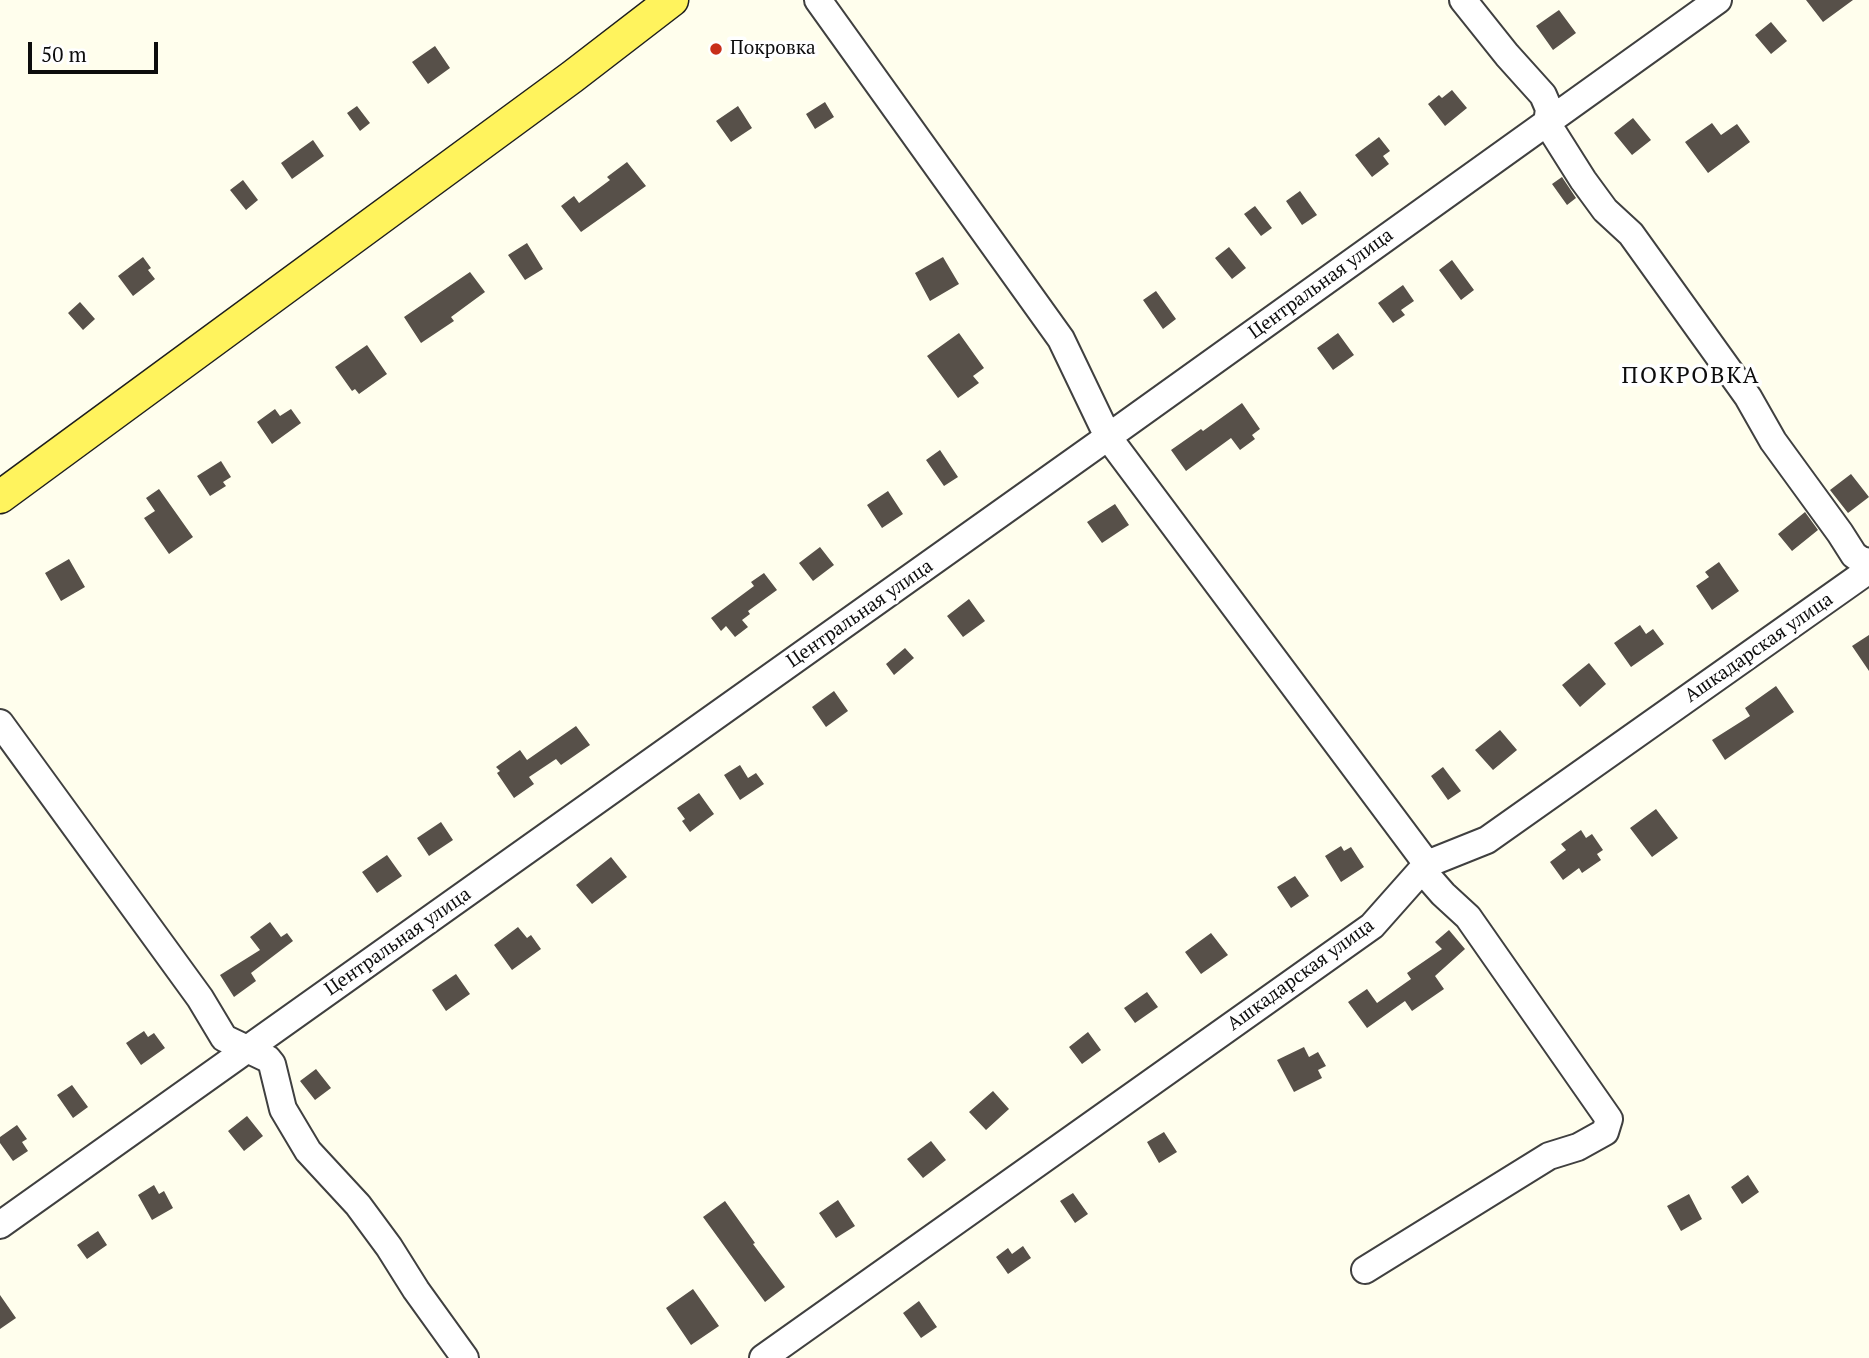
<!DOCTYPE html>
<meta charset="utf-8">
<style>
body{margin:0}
#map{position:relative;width:1869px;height:1358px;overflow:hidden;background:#fffeed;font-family:"PT Serif",serif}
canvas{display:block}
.scale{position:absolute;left:28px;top:42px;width:130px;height:32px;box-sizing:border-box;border:4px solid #0d0d0d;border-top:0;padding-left:9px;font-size:21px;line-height:24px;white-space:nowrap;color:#0d0d0d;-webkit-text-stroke:5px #fff;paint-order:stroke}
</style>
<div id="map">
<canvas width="1869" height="1358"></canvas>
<div class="scale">50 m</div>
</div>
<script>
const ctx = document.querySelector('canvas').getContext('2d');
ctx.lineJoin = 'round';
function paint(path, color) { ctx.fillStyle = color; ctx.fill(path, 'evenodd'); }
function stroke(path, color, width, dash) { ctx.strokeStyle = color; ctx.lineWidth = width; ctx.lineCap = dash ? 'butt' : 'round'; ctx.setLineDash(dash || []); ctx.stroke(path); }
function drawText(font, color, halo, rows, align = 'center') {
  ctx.font = font + ' "PT Serif",serif'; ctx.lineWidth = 7; ctx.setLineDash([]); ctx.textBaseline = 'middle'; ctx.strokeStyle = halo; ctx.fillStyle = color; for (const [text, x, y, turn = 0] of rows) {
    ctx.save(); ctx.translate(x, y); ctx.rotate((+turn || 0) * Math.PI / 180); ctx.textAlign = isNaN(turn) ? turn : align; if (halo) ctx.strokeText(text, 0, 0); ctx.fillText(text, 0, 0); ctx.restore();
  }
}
paint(new Path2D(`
 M1806,0H1853L1823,22Z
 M1559,10L1576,33L1553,50L1536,26Z
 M1771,22L1787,41L1771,54L1755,35Z
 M435,46L450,68L428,84L412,62Z
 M1452,90L1467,108L1445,126L1428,104L1439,95L1442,98Z
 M825,102L834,117L815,129L806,114Z
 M357,106L370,123L360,131L347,113Z
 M738,106L752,128L731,142L716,121Z
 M1633,118L1651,140L1632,155L1614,133Z
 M1712,123L1721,135L1737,124L1750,142L1708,173L1685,142Z
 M1379,137L1390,151L1383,156L1389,164L1372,177L1355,155Z
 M313,140L324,156L292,179L281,163Z
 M627,162L646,186L581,232L561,206L574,196L579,203L610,180L607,177Z
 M1562,177L1576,198L1567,205L1552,184Z
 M243,180L258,200L246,210L230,190Z
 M1300,191L1317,215L1302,225L1286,201Z
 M1255,206L1272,228L1261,236L1244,214Z
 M527,243L543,269L525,280L508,255Z
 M1229,247L1246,268L1232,279L1215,258Z
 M143,257L151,268L148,270L155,279L133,296L118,276Z
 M943,257L959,284L930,301L915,273Z
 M1452,260L1474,290L1461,300L1439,270Z
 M470,272L485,292L451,317L454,321L421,343L404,317Z
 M1403,285L1414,301L1401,310L1405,315L1393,323L1378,303Z
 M1156,291L1176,319L1163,329L1143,300Z
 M80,302L95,319L83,330L68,313Z
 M959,333L984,368L973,376L979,383L958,398L927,356Z
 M1338,333L1354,355L1333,370L1317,348Z
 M367,345L387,374L359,394L355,389L352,391L335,367Z
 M1242,403L1260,429L1252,435L1255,439L1240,450L1231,438L1186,471L1171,450L1201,429L1203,431Z
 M275,409L280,416L291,409L301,423L272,444L257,422Z
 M940,450L958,477L944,486L926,460Z
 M221,461L231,477L223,482L226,486L210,496L197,476Z
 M1851,474L1869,497L1848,513L1830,490Z
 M159,489L193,537L169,554L144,518L155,511L146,498Z
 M888,491L903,514L882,528L867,505Z
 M1115,504L1129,525L1102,543L1087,522Z
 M1805,512L1818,530L1792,551L1778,534Z
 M820,547L834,565L813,581L799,563Z
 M69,559L85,587L61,601L45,573Z
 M1719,562L1739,591L1712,610L1696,586L1709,577L1705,572Z
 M764,573L777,590L748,611L750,614L742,620L748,627L735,637L726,626L721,631L711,618L754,586L751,582Z
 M969,599L985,621L963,637L947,616Z
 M1640,625L1646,634L1653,629L1664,644L1631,667L1614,643Z
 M1869,635V671L1852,646Z
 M905,648L914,658L894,675L886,664Z
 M1589,663L1606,684L1580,707L1562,685Z
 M1776,686L1794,712L1725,760L1712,740L1750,716L1745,708Z
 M834,691L848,711L826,727L812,707Z
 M576,726L590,745L561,765L556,759L529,777L534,784L514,798L497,773L500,771L496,767L520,750L527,760Z
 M1500,730L1517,750L1493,770L1475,750Z
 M740,765L748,778L756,773L764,784L740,800L724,775Z
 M1443,767L1461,791L1448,800L1431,776Z
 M699,793L714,814L690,832L682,821L685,819L677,808Z
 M1656,809L1678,838L1652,857L1630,828Z
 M441,822L453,840L429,856L417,838Z
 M1581,830L1586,838L1592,834L1603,850L1597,854L1601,860L1582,873L1579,868L1563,880L1550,862L1566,850L1561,844Z
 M1341,846L1344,851L1351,847L1364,867L1341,882L1325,856Z
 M387,855L402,876L377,893L362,872Z
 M611,857L627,877L592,904L576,885Z
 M1295,876L1309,896L1291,908L1277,887Z
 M270,922L281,937L287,933L293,941L251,973L256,981L234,997L220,975L260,950L250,937Z
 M518,927L527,938L531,935L541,949L512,970L494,945Z
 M1449,930L1465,949L1435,976L1444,989L1412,1011L1405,1001L1367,1028L1348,1002L1367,989L1377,1003L1411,979L1407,973L1442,949L1435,942Z
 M1211,933L1228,955L1201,974L1185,952Z
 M456,974L470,994L446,1011L432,990Z
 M1147,992L1158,1007L1135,1023L1124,1008Z
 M144,1031L148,1037L154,1033L165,1048L141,1065L126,1043Z
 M1088,1032L1101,1050L1082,1064L1069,1047Z
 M1304,1047L1309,1057L1318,1052L1326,1066L1318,1070L1322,1078L1294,1092L1277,1060Z
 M316,1069L331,1088L315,1100L300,1081Z
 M72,1085L88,1107L73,1118L57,1095Z
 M993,1091L1009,1109L986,1130L969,1112Z
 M247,1116L263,1136L244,1151L228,1131Z
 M17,1125L27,1139L22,1142L28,1151L13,1161L0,1143V1137Z
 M1164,1132L1177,1152L1159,1163L1147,1142Z
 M931,1141L946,1160L923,1178L907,1159Z
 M1748,1175L1759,1192L1742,1204L1731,1187Z
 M154,1185L159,1194L164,1191L173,1208L152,1220L138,1195Z
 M1073,1193L1088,1214L1075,1223L1060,1201Z
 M1689,1194L1702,1219L1681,1231L1667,1206Z
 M838,1200L855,1226L836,1238L819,1213Z
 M725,1201L755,1243L753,1244L785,1287L765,1302L703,1217Z
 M98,1231L107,1245L87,1259L77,1245Z
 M1023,1246L1031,1258L1008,1274L996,1257L1008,1248L1012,1254Z
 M693,1289L719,1326L691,1345L666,1308Z
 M0,1295L16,1318L0,1329Z
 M919,1301L937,1327L921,1338L903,1313Z`), '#575049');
const minor = new Path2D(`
 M818,0L1061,339L1108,437L1427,864
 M1463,0L1507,55L1543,95L1549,109L1547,123L1583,180L1605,210L1631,234L1748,397L1773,441L1840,533L1854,555L1861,560L1869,562
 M0,723L200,998L224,1038L268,1059L272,1064L283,1109L308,1151L358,1205L389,1247L416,1290L465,1358
 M0,1225L1108,437L1718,0
 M1365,1270L1549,1156L1578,1147L1605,1132L1609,1119L1468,917L1443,894L1422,870
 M763,1358L1372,926L1427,864L1487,840L1869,570`);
const major = new Path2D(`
 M0,497L572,77L672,0`);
stroke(minor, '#404040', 30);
stroke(major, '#1e1e1e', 35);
stroke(minor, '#fff', 26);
stroke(major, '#fff35d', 32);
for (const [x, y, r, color] of [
 [716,49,7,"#c82f1a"]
]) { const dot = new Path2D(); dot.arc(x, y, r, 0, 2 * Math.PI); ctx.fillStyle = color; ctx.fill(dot); stroke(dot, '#fff', 2.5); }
drawText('19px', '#0d0d0d', '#fff', [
 ["Покровка",730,49]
], 'left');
drawText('19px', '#0d0d0d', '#fff', [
 ["Центральная улица",1321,284,-36],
 ["Центральная улица",860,614,-35],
 ["Ашкадарская улица",1759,648,-35],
 ["Центральная улица",398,942,-35],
 ["Ашкадарская улица",1301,975,-36]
]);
ctx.letterSpacing = '2px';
drawText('23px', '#0d0d0d', '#fff', [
 ["ПОКРОВКА",1691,376]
]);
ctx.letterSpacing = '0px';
</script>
